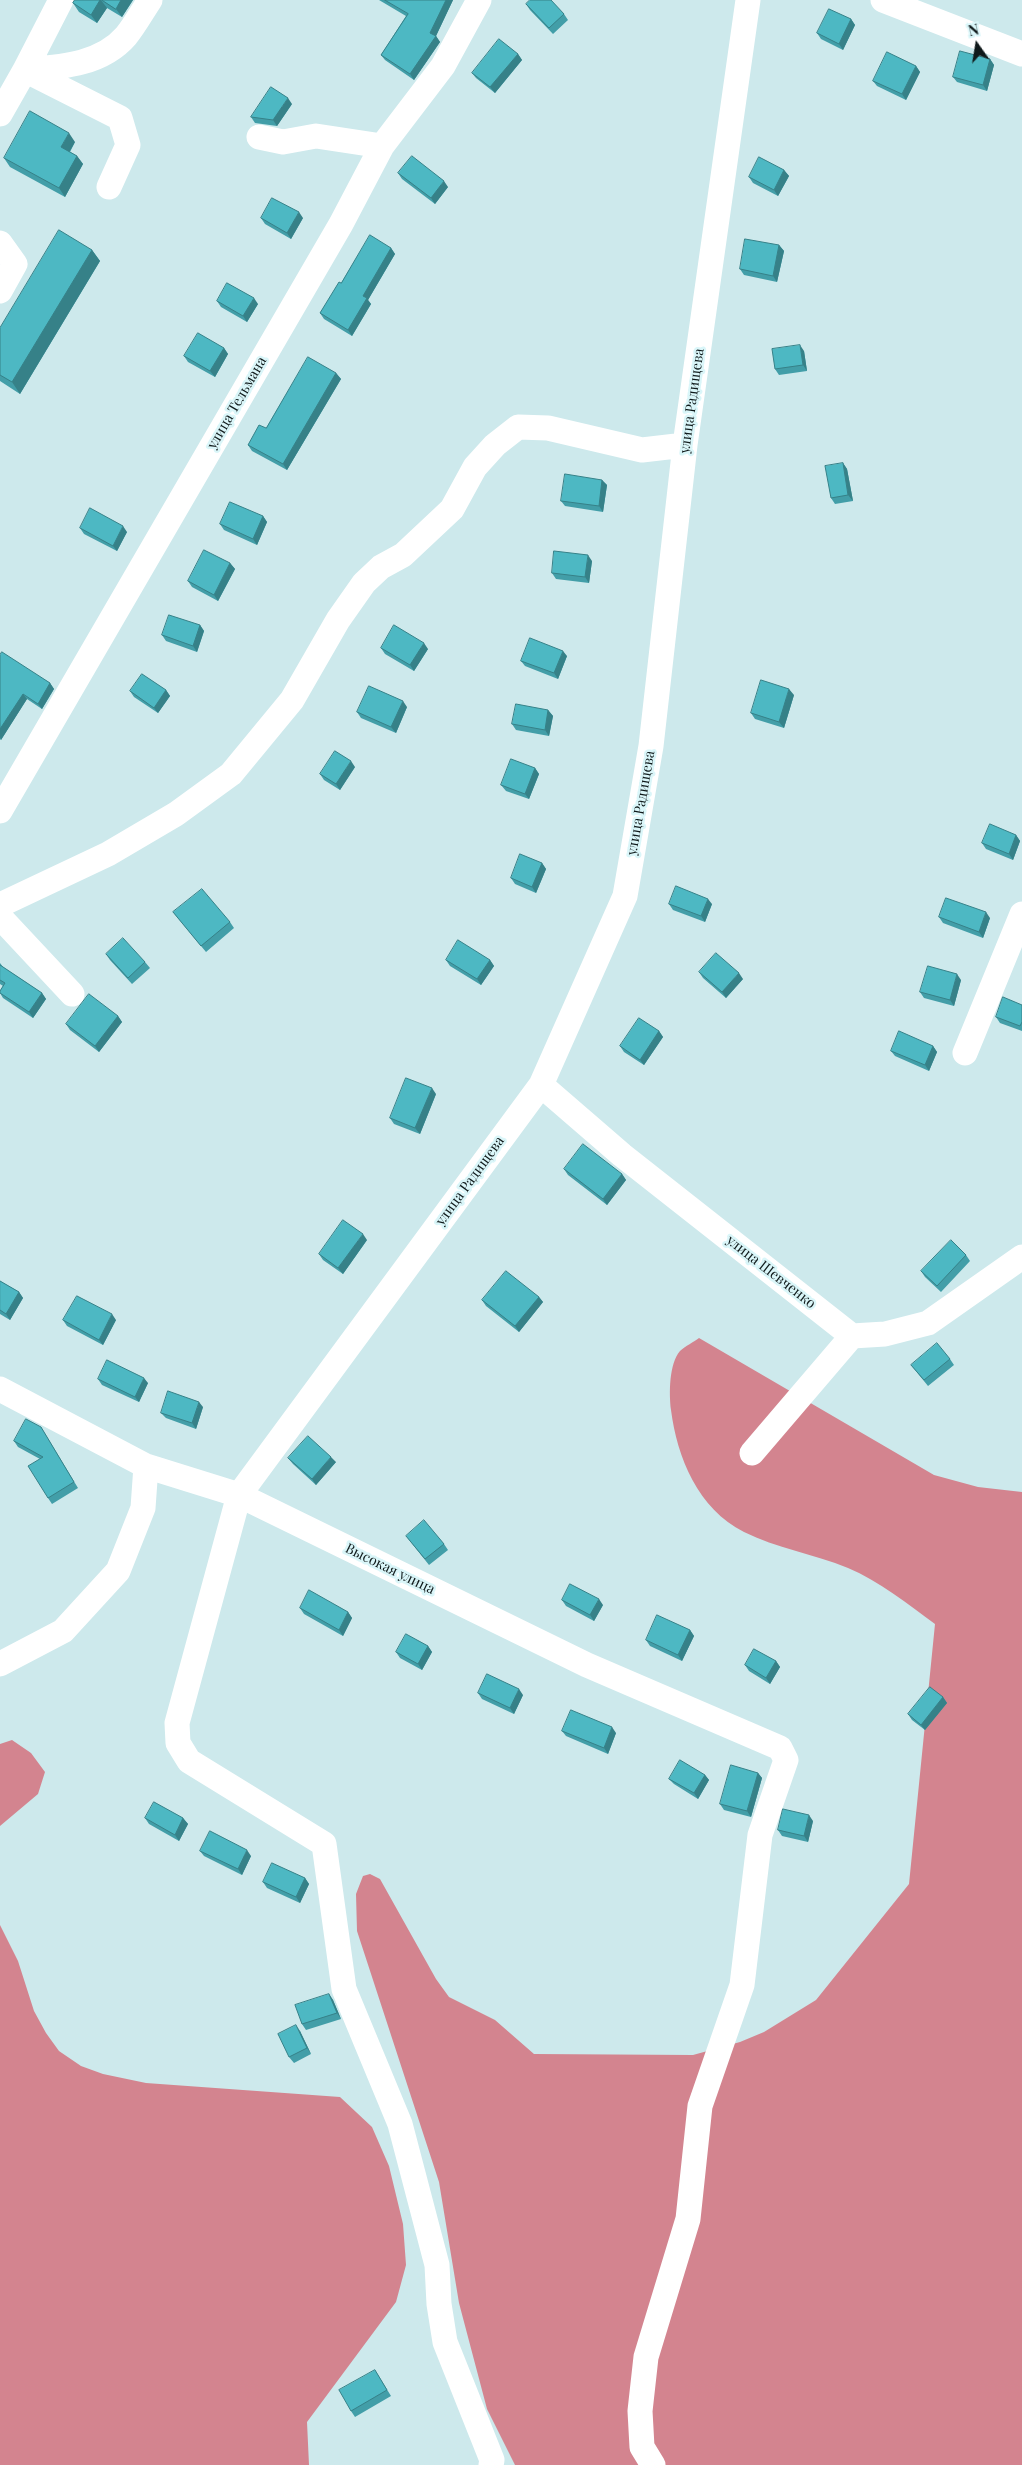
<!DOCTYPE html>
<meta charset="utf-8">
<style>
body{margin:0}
#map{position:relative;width:1022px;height:2465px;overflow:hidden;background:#cde9ec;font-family:"Playfair Display",serif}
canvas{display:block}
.north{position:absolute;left:952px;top:20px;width:50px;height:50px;-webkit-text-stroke:4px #daf6f9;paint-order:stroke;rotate:347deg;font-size:14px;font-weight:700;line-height:20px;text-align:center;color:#0f191a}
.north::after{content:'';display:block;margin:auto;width:18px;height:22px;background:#0f191a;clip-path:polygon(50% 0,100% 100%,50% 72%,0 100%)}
</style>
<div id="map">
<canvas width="1022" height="2465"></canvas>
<div class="north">N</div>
</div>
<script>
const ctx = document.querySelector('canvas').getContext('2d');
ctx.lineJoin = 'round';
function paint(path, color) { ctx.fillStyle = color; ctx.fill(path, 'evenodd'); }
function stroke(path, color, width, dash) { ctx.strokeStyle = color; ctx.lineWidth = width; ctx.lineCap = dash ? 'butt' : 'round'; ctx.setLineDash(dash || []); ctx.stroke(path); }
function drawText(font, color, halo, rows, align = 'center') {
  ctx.font = font + ' "Playfair Display",serif'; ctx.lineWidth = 5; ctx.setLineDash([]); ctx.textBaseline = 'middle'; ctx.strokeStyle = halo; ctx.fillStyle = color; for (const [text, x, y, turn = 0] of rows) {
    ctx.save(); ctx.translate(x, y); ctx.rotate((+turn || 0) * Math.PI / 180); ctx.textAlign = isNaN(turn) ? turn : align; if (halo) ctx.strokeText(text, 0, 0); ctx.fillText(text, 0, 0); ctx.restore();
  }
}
paint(new Path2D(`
 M699,1338L934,1475L978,1487L1022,1492V2465H515L487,2409L459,2303L439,2182L357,1931L356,1894L363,1876L370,1874L380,1879L436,1979L449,1997L495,2020L534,2054L693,2055L740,2042L764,2032L816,2000L909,1884L935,1624C908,1604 879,1581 848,1568C814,1554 776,1548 744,1532C698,1509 677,1457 671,1410C669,1393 669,1364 680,1351C685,1346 694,1342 699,1338Z
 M12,1740L31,1753L45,1772L38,1794L0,1826V1744Z
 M0,1925L18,1961L34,2011L46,2033L59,2051L81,2066L103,2074L146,2083L340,2097L372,2127L389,2166L403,2224L406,2265L396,2302L307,2422L309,2465H0Z`), '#d3848f');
stroke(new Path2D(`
 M883,0L1022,54
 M25,70L120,118L128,145L109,187
 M25,70C60,67 101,65 126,36C135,25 142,12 150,0
 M0,114L25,70L61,0
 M259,137L283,142L316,136L382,146
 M0,243L15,264L0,291
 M0,811L341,224L382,146L443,66L479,0
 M0,905L108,854L176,814L231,774L292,700L338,620L364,583L381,567L403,555L452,509L475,467L495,445L518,427L548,428L642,450L685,445
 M0,917L72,994
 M965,1053L1022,914
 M541,1085L622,1155L852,1336L885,1334L928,1323L1022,1257
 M0,1389L146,1466L239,1495L587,1665L780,1748L786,1760L760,1835L742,1985L700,2106L688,2219L646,2357L640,2411L642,2447L653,2465
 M752,1453L852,1336
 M0,1664L63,1631L118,1571L143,1508L146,1466
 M491,2465L492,2460L445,2342L439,2304L437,2265L400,2124L344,1989L324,1844L189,1761L178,1743L177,1723L239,1495L541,1085L625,896L651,746L685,445L748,0`), '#fff', 25);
paint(new Path2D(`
 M75,0H133L122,17L107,8L97,23L79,12L73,3Z
 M379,0H453L436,36L440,42L414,80L385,60L381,55L406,16Z
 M526,4L564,14L568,20L553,34L530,10Z
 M851,19L855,25L843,50L821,39L817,33Z
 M518,54L522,60L495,93L476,78L472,73Z
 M990,59L994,65L987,91L957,82L953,77Z
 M916,66L920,72L906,100L877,86L873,81Z
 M292,104L277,126L255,123L251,117Z
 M75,142L70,152L77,156L83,164L65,197L10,167L4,158Z
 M784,170L789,176L778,196L753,183L749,177Z
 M398,173L448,187L435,204L402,179Z
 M261,218H303L291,239L265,224Z
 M779,245L784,251L777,282L744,275L740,269Z
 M391,248L395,254L368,300L371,304L352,336L324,319L320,313L341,283Z
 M92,250L100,261L20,394L0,381V328Z
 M217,301L258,304L247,322L221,307Z
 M224,348L228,354L215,377L188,362L184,356Z
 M804,351L807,371L779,375L775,369Z
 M336,373L341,379L287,470L252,451L248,445L266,428Z
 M843,463L847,469L853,501L835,504L831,498Z
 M602,480L607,485L603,512L565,506L561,501Z
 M263,516L267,522L257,545L224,530L220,524Z
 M80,528L127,532L117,551L84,534Z
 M592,561L589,583L556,579L552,573Z
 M230,563L235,569L218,601L192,587L188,581Z
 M200,625L204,631L197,652L166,641L162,635Z
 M381,648L428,649L414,671L385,654Z
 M0,655L50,683L54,689L42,709L27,699L1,740L0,739Z
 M567,656L558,679L525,666L521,661Z
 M166,690L170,696L158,713L134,697L130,691Z
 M794,695L784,728L755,719L751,713Z
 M407,707L396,733L361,718L357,712Z
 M548,710L553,716L549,736L516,730L512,724Z
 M355,767L340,790L324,780L320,774Z
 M535,768L539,774L529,799L506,791L501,785Z
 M1016,835L1020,841L1013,860L986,849L982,843Z
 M542,863L546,869L536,893L515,884L511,878Z
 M669,904H712L705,922L673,910Z
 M173,912L230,922L234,928L206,952Z
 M939,917L990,918L983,938L943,923Z
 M106,954L145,962L150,968L132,984L110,960Z
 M446,960H490L494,966L481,985L450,966Z
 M0,963L3,967L42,993L46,999L33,1018L3,998L0,993V991L3,986L0,984Z
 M699,972L743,979L726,998L703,978Z
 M961,980L954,1006L924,998L920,992Z
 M1022,1005V1031L1000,1023L996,1017Z
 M118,1016L122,1022L99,1052L70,1030L66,1024Z
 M659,1031L663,1037L644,1065L624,1052L620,1046Z
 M933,1046L937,1052L929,1071L895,1056L891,1051Z
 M436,1094L420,1134L394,1124L390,1118Z
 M564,1169L622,1174L626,1180L607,1205L568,1175Z
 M367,1240L343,1274L323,1260L319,1254Z
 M966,1255L970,1261L941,1292L925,1277L921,1271Z
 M0,1281L19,1292L23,1298L10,1320L0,1314Z
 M539,1297L543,1302L519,1332L486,1306L482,1300Z
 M63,1320H116L103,1345L67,1326Z
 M950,1359L954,1365L928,1386L911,1365Z
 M98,1379L148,1383L139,1402L102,1385Z
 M203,1407L196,1429L166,1418L161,1413Z
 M41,1427L78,1488L52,1504L48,1498L40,1459L18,1447L14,1441Z
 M288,1458L336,1462L316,1485L293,1464Z
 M406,1536L444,1544L448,1550L429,1565Z
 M562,1600L603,1605L594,1621L566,1606Z
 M300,1608L348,1612L352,1618L343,1636L304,1614Z
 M690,1630L694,1636L682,1661L650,1646L646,1640Z
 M428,1646L432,1652L422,1670L400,1658L396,1652Z
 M776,1661L780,1667L770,1684L749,1671L745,1665Z
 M478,1693L523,1695L514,1714L482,1699Z
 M943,1697L947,1703L925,1730L912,1720L908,1714Z
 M562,1731L616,1733L608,1754L566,1736Z
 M758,1773L762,1778L751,1817L724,1810L720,1804Z
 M705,1775L709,1780L698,1799L674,1784L669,1779Z
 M145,1818H183L188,1824L179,1841L149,1824Z
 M813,1821L808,1842L782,1836L778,1830Z
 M200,1851L251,1856L242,1875L204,1856Z
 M305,1878L309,1884L300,1903L267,1888L263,1882Z
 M329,1994L333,2000L341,2019L306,2030L302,2024Z
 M300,2031L311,2054L294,2063L289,2057Z
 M375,2370L391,2396L355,2417L351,2411Z`), '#429ea8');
paint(new Path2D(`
 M100,0H101L107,8L97,23L91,15Z
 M121,0H133L122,17L116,9Z
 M446,0H453L436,36L440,42L414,80L410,74Z
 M851,19L855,25L843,50L839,44Z
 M518,54L522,60L495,93L490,87Z
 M990,59L994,65L987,91L983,85Z
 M916,66L920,72L906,100L902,94Z
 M288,98L292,104L277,126L273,120Z
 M69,133L75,142L67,156L61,147Z
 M77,156L83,164L65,197L59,188Z
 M784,170L789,176L778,196L774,190Z
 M444,181L448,187L435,204L431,198Z
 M299,212L303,218L291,239L287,233Z
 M779,245L784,251L777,282L773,276Z
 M391,248L395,254L368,300L371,304L352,336L348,330L363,296Z
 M92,250L100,261L20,394L12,382Z
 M254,298L258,304L247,322L243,316Z
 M800,345L804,351L807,371L803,365Z
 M224,348L228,354L215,377L210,371Z
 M336,373L341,379L287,470L283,464Z
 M843,463L847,469L853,501L848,495Z
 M602,480L607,485L603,512L599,506Z
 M263,516L267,522L257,545L253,539Z
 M123,526L127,532L117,551L113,546Z
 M588,555L592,561L589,583L585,577Z
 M230,563L235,569L218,601L214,595Z
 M200,625L204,631L197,652L193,646Z
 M424,643L428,649L414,671L410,665Z
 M563,651L567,656L558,679L554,673Z
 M50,683L54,689L42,709L38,704Z
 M789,689L794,695L784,728L779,722Z
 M166,690L170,696L158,713L154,708Z
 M23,694L27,699L1,740L0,737V729Z
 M403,701L407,707L396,733L391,727Z
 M548,710L553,716L549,736L545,730Z
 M351,761L355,767L340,790L336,784Z
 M535,768L539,774L529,799L525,794Z
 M1016,835L1020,841L1013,860L1009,854Z
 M542,863L546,869L536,893L532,887Z
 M708,899L712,904L705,922L701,916Z
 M986,912L990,918L983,938L979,932Z
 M490,960L494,966L481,985L477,979Z
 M739,973L743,979L726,998L722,992Z
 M957,974L961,980L954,1006L950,1000Z
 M42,993L46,999L33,1018L29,1012Z
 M118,1016L122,1022L99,1052L95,1046Z
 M659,1031L663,1037L644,1065L640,1060Z
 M933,1046L937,1052L929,1071L925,1065Z
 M432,1088L436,1094L420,1134L415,1128Z
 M622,1174L626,1180L607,1205L603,1199Z
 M363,1234L367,1240L343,1274L338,1268Z
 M19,1292L23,1298L10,1320L6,1314Z
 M539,1297L543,1302L519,1332L515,1326Z
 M112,1314L116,1320L103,1345L99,1340Z
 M144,1378L148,1383L139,1402L135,1397Z
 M199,1402L203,1407L196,1429L192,1423Z
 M331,1457L336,1462L316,1485L312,1479Z
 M599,1599L603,1605L594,1621L590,1615Z
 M348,1612L352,1618L343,1636L339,1630Z
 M690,1630L694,1636L682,1661L678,1655Z
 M428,1646L432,1652L422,1670L418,1664Z
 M776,1661L780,1667L770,1684L766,1678Z
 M519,1689L523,1695L514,1714L510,1708Z
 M943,1697L947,1703L925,1730L921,1725Z
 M612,1727L616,1733L608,1754L604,1748Z
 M758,1773L762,1778L751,1817L747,1811Z
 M705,1775L709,1780L698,1799L694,1793Z
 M809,1815L813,1821L808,1842L804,1836Z
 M183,1818L188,1824L179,1841L175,1835Z
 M247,1850L251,1856L242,1875L238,1869Z
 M305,1878L309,1884L300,1903L296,1897Z
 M329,1994L333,2000L341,2019L337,2013Z
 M296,2025L300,2031L311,2054L307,2048Z`), '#368188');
const building = new Path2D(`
 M75,0H100L91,15L73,3Z
 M102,0H121L116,9Z
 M385,0H446L430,33L436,36L410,74L381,55L408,14Z
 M530,0H551L564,14L549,28L526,4Z
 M829,9L851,19L839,44L817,33Z
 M499,39L518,54L490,87L472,73Z
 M960,51L990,59L983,85L953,77Z
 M887,52L916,66L902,94L873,81Z
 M271,87L288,98L273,120L251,117Z
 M30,111L69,133L61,147L77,156L59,188L4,158Z
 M412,156L444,181L431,198L398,173Z
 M759,157L784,170L774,190L749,177Z
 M272,198L299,212L287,233L261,218Z
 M59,230L92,250L12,382L0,375V328Z
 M370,235L391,248L363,296L367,298L348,330L320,313L339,282L341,283Z
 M745,239L779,245L773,276L740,269Z
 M227,283L254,298L243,316L217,301Z
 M198,333L224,348L210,371L184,356Z
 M800,345L803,365L775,369L772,349Z
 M308,357L336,373L283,464L248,445L259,425L266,428Z
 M843,463L848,495L831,498L825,466Z
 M565,474L602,480L599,506L561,501Z
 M230,502L263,516L253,539L220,524Z
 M90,508L123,526L113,546L80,528Z
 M204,550L230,563L214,595L188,581Z
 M554,551L588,555L585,577L552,573Z
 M169,615L200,625L193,646L162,635Z
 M394,625L424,643L410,665L381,648Z
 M530,638L563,651L554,673L521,661Z
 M2,652L50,683L38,704L23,694L0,729V655Z
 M142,674L166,690L154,708L130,691Z
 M761,680L789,689L779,722L751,713Z
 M369,686L403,701L391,727L357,712Z
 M516,704L548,710L545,730L512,724Z
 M335,751L351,761L336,784L320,774Z
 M511,759L535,768L525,794L501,785Z
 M990,824L1016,835L1009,854L982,843Z
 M520,854L542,863L532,887L511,878Z
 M676,886L708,899L701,916L669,904Z
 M202,889L230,922L201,946L173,912Z
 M946,898L986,912L979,932L939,917Z
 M123,938L145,962L128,978L106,954Z
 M458,940L490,960L477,979L446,960Z
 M716,953L739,973L722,992L699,972Z
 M0,965L42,993L29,1012L0,993V991L5,983L0,980Z
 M928,966L957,974L950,1000L920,992Z
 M89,994L118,1016L95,1046L66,1024Z
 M1003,997L1022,1005V1022L1020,1026L996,1017Z
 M639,1018L659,1031L640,1060L620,1046Z
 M899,1031L933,1046L925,1065L891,1051Z
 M406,1078L432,1088L415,1128L390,1118Z
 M583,1144L622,1174L603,1199L564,1169Z
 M343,1220L363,1234L338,1268L319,1254Z
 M951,1240L966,1255L937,1286L921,1271Z
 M506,1271L539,1297L515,1326L482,1300Z
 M0,1281L19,1292L6,1314L0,1310Z
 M77,1296L112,1314L99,1340L63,1320Z
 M937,1343L950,1359L924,1380L911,1365Z
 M107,1360L144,1378L135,1397L98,1379Z
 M168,1391L199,1402L192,1423L161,1413Z
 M26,1419L41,1427L74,1482L48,1498L28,1466L43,1457L14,1441Z
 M308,1436L331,1457L312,1479L288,1458Z
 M424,1520L444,1544L425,1559L406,1536Z
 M570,1584L599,1599L590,1615L562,1600Z
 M309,1590L348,1612L339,1630L300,1608Z
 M657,1615L690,1630L678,1655L646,1640Z
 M406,1634L428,1646L418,1664L396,1652Z
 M754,1649L776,1661L766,1678L745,1665Z
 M487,1674L519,1689L510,1708L478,1693Z
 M930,1687L943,1697L921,1725L908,1714Z
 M571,1710L612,1727L604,1748L562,1731Z
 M680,1760L705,1775L694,1793L669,1779Z
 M731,1765L758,1773L747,1811L720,1804Z
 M154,1802L183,1818L175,1835L145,1818Z
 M783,1809L809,1815L804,1836L778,1830Z
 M210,1831L247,1850L238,1869L200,1851Z
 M272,1863L305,1878L296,1897L263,1882Z
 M329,1994L337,2013L302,2024L295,2005Z
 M296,2025L307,2048L289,2057L278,2034Z
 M375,2370L387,2390L351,2411L339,2390Z`);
paint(building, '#4db8c3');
stroke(building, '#368188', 1);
drawText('14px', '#0f191a', '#daf6f9', [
 ["улица Радищева",692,401,-82],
 ["улица Тельмана",237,403,-60],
 ["улица Радищева",641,803,-80],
 ["улица Радищева",470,1181,-54],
 ["улица Шевченко",771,1272,38],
 ["Высокая улица",390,1569,26]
]);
</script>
